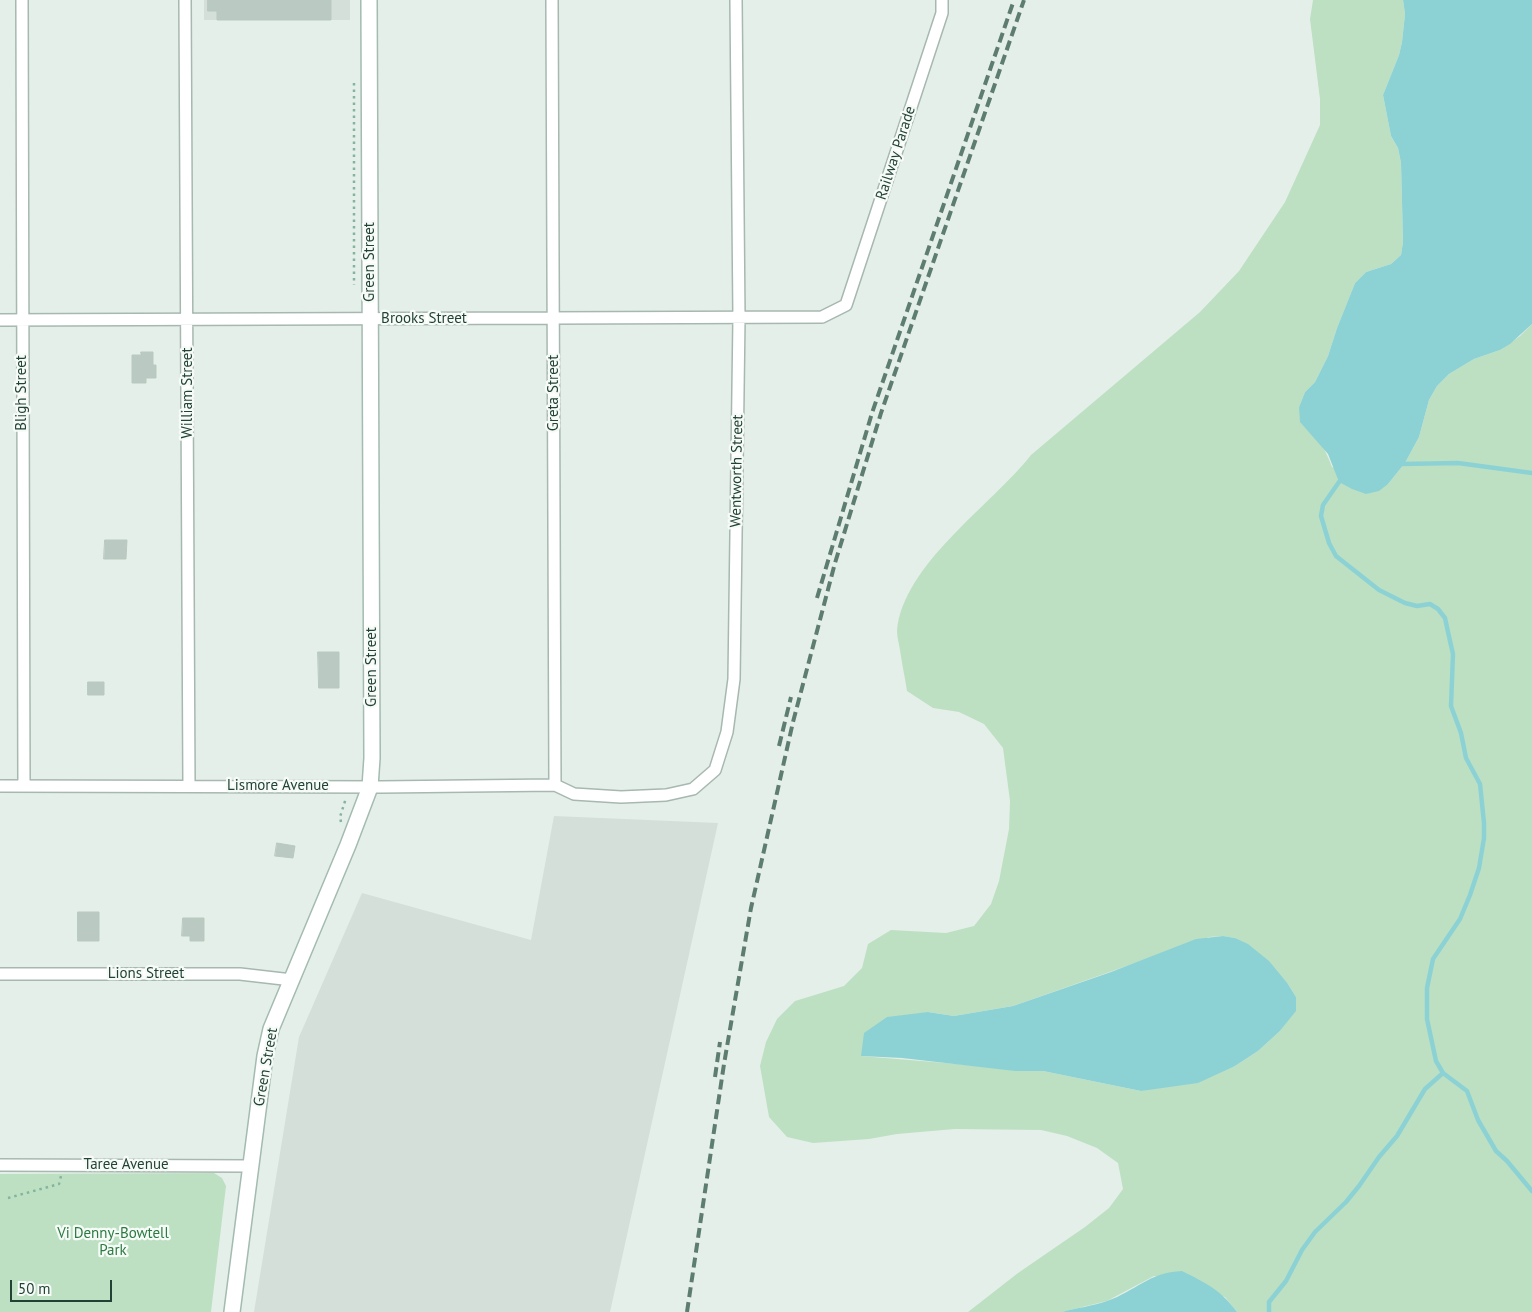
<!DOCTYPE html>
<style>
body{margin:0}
#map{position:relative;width:1532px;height:1312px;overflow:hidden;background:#e5efe9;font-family:"PT Sans",sans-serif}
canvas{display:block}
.scale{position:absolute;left:10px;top:1280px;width:102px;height:22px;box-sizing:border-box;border:2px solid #234236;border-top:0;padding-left:6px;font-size:15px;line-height:18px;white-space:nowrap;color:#234236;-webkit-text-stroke:4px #f6fbf8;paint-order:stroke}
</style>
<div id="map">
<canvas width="1532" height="1312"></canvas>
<div class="scale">50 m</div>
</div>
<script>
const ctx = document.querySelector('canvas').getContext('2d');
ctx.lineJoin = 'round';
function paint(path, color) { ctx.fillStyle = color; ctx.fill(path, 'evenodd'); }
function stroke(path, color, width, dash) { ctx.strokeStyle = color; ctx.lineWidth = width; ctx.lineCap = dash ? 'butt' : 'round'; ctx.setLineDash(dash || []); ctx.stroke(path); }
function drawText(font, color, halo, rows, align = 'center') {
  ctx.font = font + ' "PT Sans",sans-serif'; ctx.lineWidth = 4.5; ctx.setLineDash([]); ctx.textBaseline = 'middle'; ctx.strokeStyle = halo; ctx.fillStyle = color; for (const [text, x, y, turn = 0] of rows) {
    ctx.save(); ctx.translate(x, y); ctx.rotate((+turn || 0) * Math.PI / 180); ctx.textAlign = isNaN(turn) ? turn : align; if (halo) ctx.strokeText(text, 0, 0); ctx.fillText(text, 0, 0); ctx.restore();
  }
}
paint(new Path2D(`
 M204,0H350V20H204Z
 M554,816L718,823L610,1312H254L299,1037L362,893L531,940Z`), '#d3dfd8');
paint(new Path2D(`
 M1313,0H1403L1405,14L1402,42L1399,55L1383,95L1391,136L1398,148L1401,163L1403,242L1401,255L1391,264L1366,272L1355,283L1337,328L1328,356L1315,382L1305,392L1299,407C1310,426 1325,447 1332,467L1388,484L1405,463L1419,437L1429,400L1437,386L1449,374L1474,359L1500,350L1520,336L1532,324V1312H1237L1225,1297L1154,1276L1107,1301L1062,1312H968L1018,1273L1085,1227L1109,1208L1123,1189L1118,1163L1097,1148L1067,1136L1041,1130L955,1129L897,1134L869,1139L813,1143L787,1137L769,1117L760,1066L766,1042L777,1019L795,1001L844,986L862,968L868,944L891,930L946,933L974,926L991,904L999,881L1009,829L1010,801L1003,748L984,724L959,712L933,708L907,691C905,678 902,664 900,650C899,644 897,637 897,631C903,564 992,505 1031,455L1200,312L1239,271L1285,202L1320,125V99L1310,19ZM1222,936L1235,938L1288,984L1296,997V1010L1280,1031L1258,1051L1235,1066L1223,1070L1141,1091L1043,1071L861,1056L928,1012L954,1016L1013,1006L1209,937Z
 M214,1173L222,1178L226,1186L211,1312H0V1174Z`), '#bde0c3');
paint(new Path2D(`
 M1403,0H1532V324L1510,344L1500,350L1474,359L1449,374L1437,386L1429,400L1419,437L1405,463L1388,484L1379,491L1366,494L1352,489L1339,482L1328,454L1300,422L1299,407L1305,392L1315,382L1328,356L1337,328L1355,283L1366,272L1391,264L1401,255L1403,242L1401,163L1398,148L1391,136L1383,95L1399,55L1402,42L1405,14Z
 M1223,936L1235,938L1248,944L1269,961L1288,984L1296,997V1011L1280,1031L1258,1051L1235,1066L1198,1083L1141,1091L1043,1071H1015L902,1058L861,1056L864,1033L887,1017L928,1012L954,1016L1013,1006L1111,972L1196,939Z
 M1182,1271C1206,1283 1221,1290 1237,1312H1062C1076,1308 1093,1306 1107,1301C1136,1291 1149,1272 1182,1271Z`), '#8cd2d5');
stroke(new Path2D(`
 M1401,464L1458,463L1532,473
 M1343,479L1339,482L1323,505L1321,516L1329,543L1336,556L1379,590L1405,603L1417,606L1430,604L1438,609L1445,618L1448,632L1453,654L1451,706L1461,733L1466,758L1480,784L1484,823V838L1479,868L1470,895L1460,919L1433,959L1427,988V1019L1436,1061L1443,1073L1467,1091L1478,1120L1496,1151L1507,1161L1532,1191
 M1269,1312V1302L1286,1281L1302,1250L1315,1232L1346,1202L1359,1186L1379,1157L1397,1136L1425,1089L1443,1073`), '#8cd2d5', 4.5);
const building = new Path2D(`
 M208,0H331V20H217V11H208Z
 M141,352H153V365H156V378H146V383H132V355H141Z
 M105,540H127L126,559H104Z
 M318,652H339V688H319Z
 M88,682H104V695H88Z
 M277,843L295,846L293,858L275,856Z
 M78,912H99V941H78Z
 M183,918H204V941H190V936H182Z`);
paint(building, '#bacac2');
stroke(building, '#b7c9bf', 1);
const street = new Path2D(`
 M22,0L24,786
 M185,0L189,786
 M552,0L555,785
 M0,320L822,317L846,305L942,13V0
 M0,786L381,787L555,785L574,794L621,797L666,795L693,789L715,770L727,732L734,679L739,318L736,0
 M0,974H240L292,980
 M0,1165L251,1166`);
const secondary = new Path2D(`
 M232,1312L265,1056L271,1029L348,845L370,787L372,758L369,0`);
stroke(street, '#a7b8b0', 14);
stroke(secondary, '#a3bbb0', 18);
stroke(new Path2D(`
 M354,83V285
 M341,822L340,817L346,798
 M8,1198L59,1184L61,1176`), '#84b39f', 2.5, [2.5, 4]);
stroke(street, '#fff', 11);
stroke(secondary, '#fff', 15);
stroke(new Path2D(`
 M817,598L872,413L1014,0
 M779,746L791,697
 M715,1077L720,1042
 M687,1312L724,1064L751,908L793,722L835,563L881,413L1024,0`), '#5e7d71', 4, [10, 5]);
drawText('15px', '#234236', '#f6fbf8', [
 ["Railway Parade",896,153,-72],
 ["Green Street",370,262,-90],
 ["Brooks Street",424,319],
 ["Bligh Street",22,393,-90],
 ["William Street",188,393,-90],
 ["Greta Street",554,393,-90],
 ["Wentworth Street",737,471,-89],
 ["Green Street",372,667,-90],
 ["Lismore Avenue",278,786],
 ["Lions Street",146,974],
 ["Green Street",266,1067,-80],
 ["Taree Avenue",126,1165]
]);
drawText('15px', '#2b7b41', '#f6fbf8', [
 ["Vi Denny-Bowtell",113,1234],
 ["Park",113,1251]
]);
</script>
